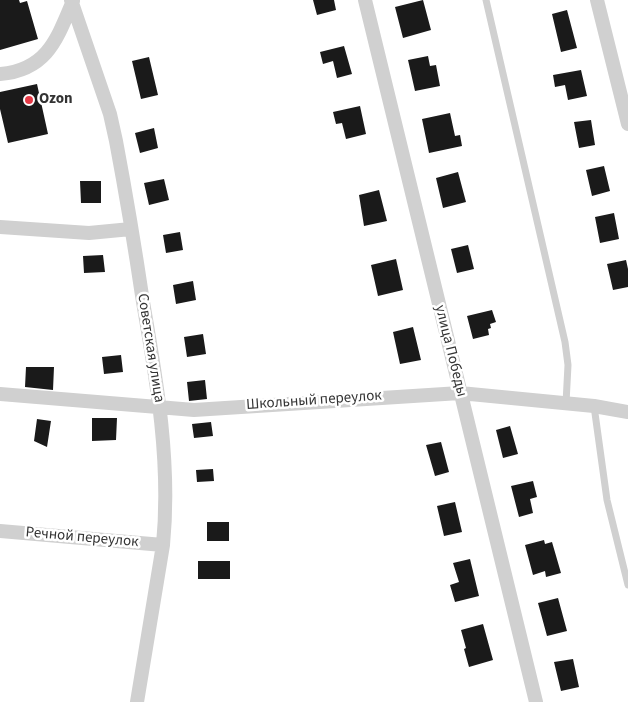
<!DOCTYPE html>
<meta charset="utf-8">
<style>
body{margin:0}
canvas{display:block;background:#fff}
</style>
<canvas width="628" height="702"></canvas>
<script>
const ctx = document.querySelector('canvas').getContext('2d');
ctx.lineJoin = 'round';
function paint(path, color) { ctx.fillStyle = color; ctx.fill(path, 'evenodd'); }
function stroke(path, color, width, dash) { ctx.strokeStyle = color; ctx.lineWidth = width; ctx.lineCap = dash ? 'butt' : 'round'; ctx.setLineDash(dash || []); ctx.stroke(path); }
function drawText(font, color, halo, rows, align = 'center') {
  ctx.font = font + ' "Source Sans 3",sans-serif'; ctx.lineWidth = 5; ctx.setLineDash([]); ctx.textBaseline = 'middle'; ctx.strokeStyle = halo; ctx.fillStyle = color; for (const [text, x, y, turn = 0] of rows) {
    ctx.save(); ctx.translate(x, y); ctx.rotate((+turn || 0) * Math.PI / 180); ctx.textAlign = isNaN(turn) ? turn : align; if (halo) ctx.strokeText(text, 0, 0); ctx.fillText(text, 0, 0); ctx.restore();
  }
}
paint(new Path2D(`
 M0,0H19L20,3L27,1L38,39L0,50Z
 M313,0H334L336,10L317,15Z
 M423,0L431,30L403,38L395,7Z
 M567,10L577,48L561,52L552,14Z
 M344,46L352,74L337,78L333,61L323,64L320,52Z
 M428,56L430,66L436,65L440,86L415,91L408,60Z
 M149,57L158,95L141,99L132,61Z
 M581,70L587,96L568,100L565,85L555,87L553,75Z
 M37,84L48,134L8,143L0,109V92Z
 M360,106L366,134L346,139L342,123L336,124L333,112Z
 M450,113L455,136L460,135L462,146L429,153L422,119Z
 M591,120L595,145L579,148L574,122Z
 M154,128L158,148L140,153L135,133Z
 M604,166L610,191L592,196L586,170Z
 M458,172L466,202L443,208L436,178Z
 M164,179L169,200L149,205L144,183Z
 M80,181H101V203H81Z
 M379,190L387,221L364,226L359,195Z
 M614,213L619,239L600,243L595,217Z
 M180,232L183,250L166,253L163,235Z
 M468,245L474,269L457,273L451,249Z
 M103,255L105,272L84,273L83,256Z
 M396,259L403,290L378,296L371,265Z
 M626,260L628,269V287L613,290L607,264Z
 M193,281L196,300L176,304L173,285Z
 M492,310L496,322L490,324L491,328L488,329L489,335L473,339L467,316Z
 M413,327L421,360L400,364L393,332Z
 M203,334L206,354L187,357L184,337Z
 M121,355L123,372L104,374L102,357Z
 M26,367H54L53,390L25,387Z
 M205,380L207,399L189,401L187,382Z
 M92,418H117L116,440L92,441Z
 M37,419L51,421L47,447L34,441Z
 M211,422L213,436L194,438L192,424Z
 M510,426L518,454L503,458L496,430Z
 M441,442L449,472L435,476L426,445Z
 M213,469L214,481L197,482L196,470Z
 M533,481L537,497L530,499L533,513L519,517L511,486Z
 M455,502L462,532L444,536L437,506Z
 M207,522H229V541H207Z
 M544,540L545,544L552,542L561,573L546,577L545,571L533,575L525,545Z
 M470,559L479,596L455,602L450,585L459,582L453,563Z
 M198,561H230V579H198Z
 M558,598L567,631L547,636L538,603Z
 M483,624L493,660L469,667L464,649L466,648L461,630Z
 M573,659L579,687L561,691L554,662Z`), '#1a1a1a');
stroke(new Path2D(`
 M486,0L565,342L568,365L566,403
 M594,406L607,500L628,585`), '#d0d0d0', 7);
stroke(new Path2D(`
 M71,0L110,114L116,141C126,194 135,248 143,302C157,382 171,464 163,545L137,702
 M365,0L536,702
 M597,0L628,124
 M0,74C47,70 57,39 73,1
 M0,227L89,233L131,229
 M0,394L194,410L460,393L594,406L628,412
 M0,531L163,545`), '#d0d0d0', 14);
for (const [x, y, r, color] of [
 [29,100,5,"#e63946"]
]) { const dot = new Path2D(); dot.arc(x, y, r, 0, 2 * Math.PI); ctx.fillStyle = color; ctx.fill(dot); stroke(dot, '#fff', 2); }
drawText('bold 15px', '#333', '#fff', [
 ["Ozon",39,100]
], 'left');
drawText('15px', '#333', '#fff', [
 ["Советская улица",150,348,81],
 ["улица Победы",450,351,76],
 ["Школьный переулок",314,401,-4],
 ["Речной переулок",82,538,5]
]);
</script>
